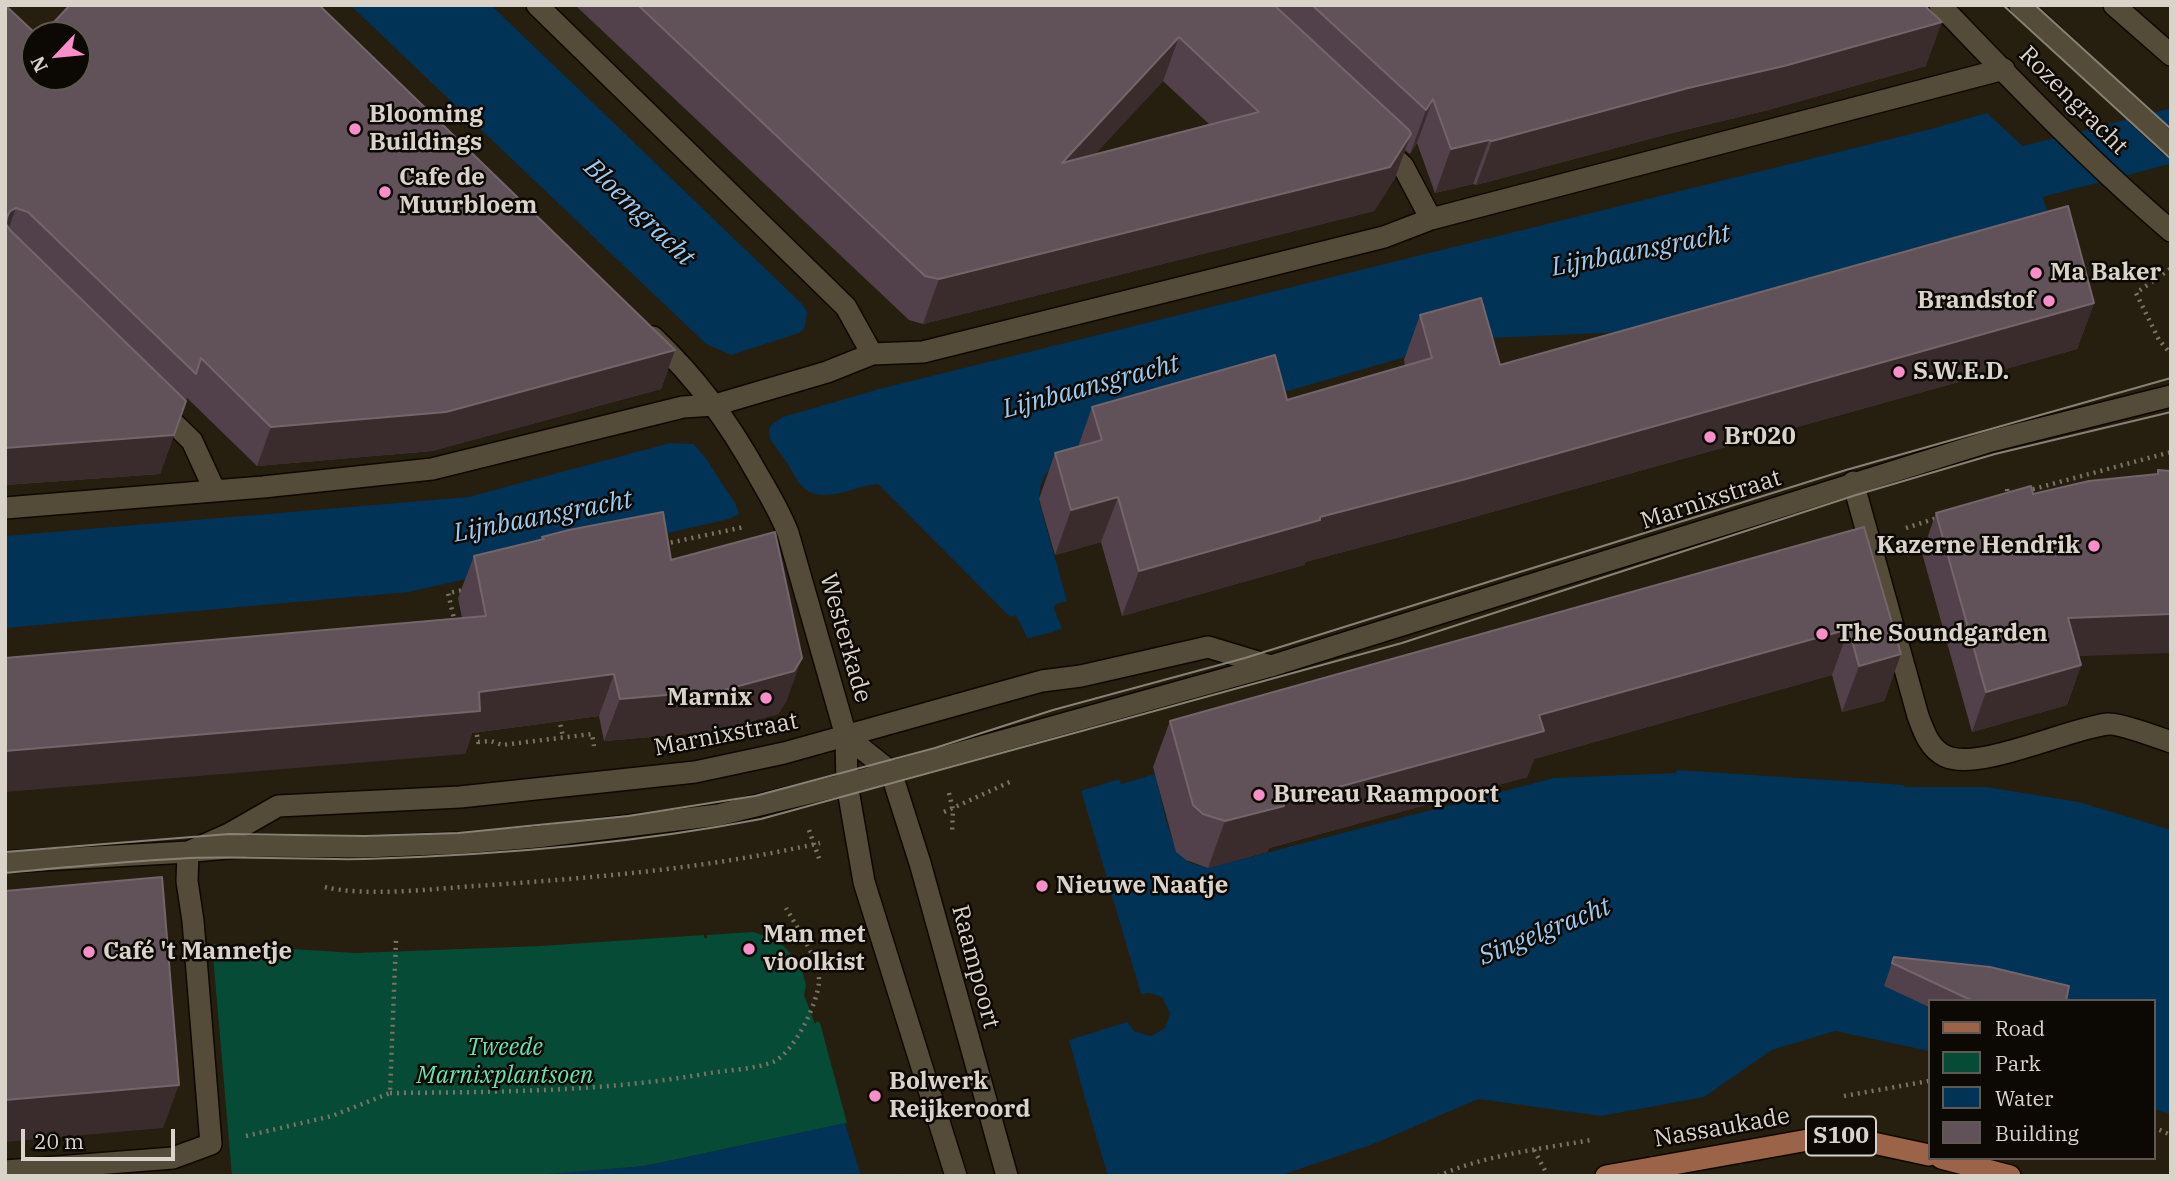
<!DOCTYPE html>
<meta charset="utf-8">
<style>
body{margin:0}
#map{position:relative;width:2176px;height:1181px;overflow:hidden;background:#261e0e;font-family:"IBM Plex Serif",serif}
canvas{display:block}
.frame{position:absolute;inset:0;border:7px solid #d9d3c9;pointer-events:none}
.legend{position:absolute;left:1928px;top:999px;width:228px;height:161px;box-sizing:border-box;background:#0c0904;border:2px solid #5e5a53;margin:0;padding:9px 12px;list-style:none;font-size:21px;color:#d9d3c9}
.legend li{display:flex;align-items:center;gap:14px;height:35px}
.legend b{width:35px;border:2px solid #5e5a53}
.north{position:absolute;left:21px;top:21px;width:70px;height:70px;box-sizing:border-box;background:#0c0904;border:2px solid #5e5a53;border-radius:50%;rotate:244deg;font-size:19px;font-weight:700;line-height:28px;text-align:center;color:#d9d3c9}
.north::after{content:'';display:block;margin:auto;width:24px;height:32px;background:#f98fc9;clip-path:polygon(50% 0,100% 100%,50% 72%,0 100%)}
.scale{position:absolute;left:21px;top:1129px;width:154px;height:32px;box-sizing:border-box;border:4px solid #d9d3c9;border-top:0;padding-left:9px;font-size:21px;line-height:24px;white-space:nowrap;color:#d9d3c9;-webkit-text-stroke:5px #0c0904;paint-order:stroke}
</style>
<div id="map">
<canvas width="2176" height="1181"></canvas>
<div class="frame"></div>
<ul class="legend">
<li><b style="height:9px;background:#9b6449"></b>Road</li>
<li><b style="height:19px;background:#054b35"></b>Park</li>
<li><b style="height:19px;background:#003356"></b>Water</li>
<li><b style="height:19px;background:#615158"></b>Building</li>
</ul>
<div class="north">N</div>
<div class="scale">20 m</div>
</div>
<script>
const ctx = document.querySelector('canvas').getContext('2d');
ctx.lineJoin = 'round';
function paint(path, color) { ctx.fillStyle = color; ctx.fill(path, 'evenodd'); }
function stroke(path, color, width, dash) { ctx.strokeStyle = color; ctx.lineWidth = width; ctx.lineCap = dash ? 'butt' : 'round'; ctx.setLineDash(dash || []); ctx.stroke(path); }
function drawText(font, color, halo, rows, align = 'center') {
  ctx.font = font + ' "IBM Plex Serif",serif'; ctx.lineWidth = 5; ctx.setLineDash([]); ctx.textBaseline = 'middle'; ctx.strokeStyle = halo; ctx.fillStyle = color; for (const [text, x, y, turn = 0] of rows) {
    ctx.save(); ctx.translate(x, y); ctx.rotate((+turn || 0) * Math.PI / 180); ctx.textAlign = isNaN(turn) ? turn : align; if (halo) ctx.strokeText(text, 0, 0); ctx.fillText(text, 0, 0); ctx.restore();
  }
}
paint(new Path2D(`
 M753,932L778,940L801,965L806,986L804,995L815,1024L817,1021L820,1023L847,1123L645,1166L537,1176H232L212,944L356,953L540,946L704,935V938H707V935Z`), '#054b35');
paint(new Path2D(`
 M350,5H491L802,304L807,312L879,389L1931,129L1987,113L2026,149L2055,233L1721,328L1468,339L1076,452C1052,465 1040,471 1039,501L1067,601L1056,604L1054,608L1121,784L1155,774C1162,798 1168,846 1186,860C1193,866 1204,866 1212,867L1554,778L1676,773L1677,770L1904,785L1905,787H1987L2079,802L2171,830V1114L2153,1109V1001H1929V1051L1835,1031L1772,1050L1704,1097L1659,1176L1601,1116L1478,1099L1376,1143L1279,1176H877L1086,1102L1069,1040L1127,1022L1135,1032L1151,1036L1165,1028L1170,1014L1162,997L1149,993L1141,994L1081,790L1029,642L1016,615L1010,617L878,484C856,485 821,507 802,486C797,481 793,473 789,467L735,503L739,514L729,519L409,592L5,628V536L468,497L670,443L694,444L711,465L783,417L778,406L731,355L706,344Z
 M845,1123L861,1176H522L645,1166Z`), '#003356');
paint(new Path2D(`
 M1991,112L2029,147L2058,232L2055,233L2026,148L1987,113Z
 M807,312L879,389L783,417L778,406L731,355L799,333L805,327Z
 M772,424L769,429L770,439L790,467L735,503L710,465Z
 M1063,629L1120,779L1080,791L1026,639Z
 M1704,1097L1723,1116L1778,1176H1658L1601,1116Z
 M1086,1102L1108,1176H876L912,1163Z`), '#261e0e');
stroke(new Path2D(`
 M1962,187L2015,176L2171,136`), '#003356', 54);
const lane = new Path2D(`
 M2020,5L2171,145
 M1853,482L1918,716C1924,732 1929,748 1945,756C1978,772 2069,728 2108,724C2120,723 2157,737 2171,742
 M194,851L250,846L363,847L462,843L536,837L718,815L847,784L1271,666`);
const street = new Path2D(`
 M537,5L846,307L872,354
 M1380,144L1403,166L1431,219
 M653,337C697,379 728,421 758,475C769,494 780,512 788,533L846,736L847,784L864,882L956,1176
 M158,408L192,441L214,489
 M5,508L263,487L432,469L683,407L715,405L827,372L872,354L923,352L1384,237L1431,219L2004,69
 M846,736L891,772L920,863L1007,1176
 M5,862L188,852L229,834L278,806L460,797L695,772L784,753L1042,681L1081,676L1208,647L1271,666L1991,441L2171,396
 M5,1171L173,1158L211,1144L193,921L187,881L188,852`);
const secondary = new Path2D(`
 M1940,5C2015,83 2089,161 2171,231
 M2114,5L2171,55`);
const primary = new Path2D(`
 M1941,1158L2010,1176
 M1606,1176L1836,1135L1929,1155`);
stroke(lane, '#0f0800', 24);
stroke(street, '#0f0800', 24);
stroke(secondary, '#0f0800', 24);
stroke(primary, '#0f0800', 24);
stroke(new Path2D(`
 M2170,269L2136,293L2159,340L2171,354
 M2007,489L2008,496
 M2026,491L2171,452
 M1906,528L1937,518
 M664,544L744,527
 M455,623L448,593L464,590
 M559,718L563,737
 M476,728L478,742L491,741L502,745L592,734L594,746
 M949,793L953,810L952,833
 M944,812L1012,781
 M809,830L820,861
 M325,887C365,897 432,889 475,886C591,878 706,869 820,843
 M390,1093C497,1092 604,1092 710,1073C728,1070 756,1069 773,1062C794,1053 818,1003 819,981C820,961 796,926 786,908
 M1844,1096L1929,1081
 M2153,1127L2171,1135
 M246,1136L332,1116L390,1093L396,940
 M1534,1150L1548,1176
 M1438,1176C1485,1155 1540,1149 1591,1140`), '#7a7366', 4.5, [2, 5]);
stroke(lane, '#544b39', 21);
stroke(street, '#544b39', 21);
stroke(secondary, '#544b39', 21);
stroke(primary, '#9b6449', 21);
stroke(new Path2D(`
 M2003,5L2171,159
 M2035,5L2171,129
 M5,852L229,834L364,836L458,833L628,816L755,796L935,748L1053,710L1245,658L1846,470L2171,378
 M5,873C67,867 129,861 190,858C249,856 307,860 365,859C497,855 631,844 761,819L1402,643L1856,495L1995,454L2171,412`), '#888275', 2);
paint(new Path2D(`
 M5,5L35,77L69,6L68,5H319L675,350L661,389L432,451L257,466L187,398L160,474L5,485Z
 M575,5H1924L1926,66L1768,110L1672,133L1476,185L1473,184L1435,193L1417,143L1410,154L1405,150L1395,178L1374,211L923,324L909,320ZM1163,81L1209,124L1095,154Z
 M2094,303L2077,349L1449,524L1305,562L1304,565L1122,616L1101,542L1055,555L1039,499L1055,453L1078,447L1092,407L1287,400L1405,366L1404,360L1420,315L1500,365Z
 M2158,470L2171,471L2079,656L2081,665L2067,705L1972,732L1922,553L1936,513L2033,494L2157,474Z
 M1864,527L1901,654L1884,701L1842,712L1832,675L1534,759L1527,777L1269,848L1267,852L1208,868L1186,860L1176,852L1153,767L1170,721Z
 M542,537L671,560L787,700L778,714L709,732L604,741L599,716L472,733L465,754L462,618L458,598L474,556L541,540Z
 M1894,957L2066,1001H1929V1007L1884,986Z`), '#52414b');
paint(new Path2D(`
 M1942,22L1926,66L1768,110L1672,133L1476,185L1492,141Z
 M1179,37L1163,81L1046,207L1062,163Z
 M1433,99L1417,143L1410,154L1426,110Z
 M1411,134L1395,178L1374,211L923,324L939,279Z
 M1489,140L1473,184L1435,193L1451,149Z
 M16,208L5,239L7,217L10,211Z
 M2094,303L2077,349L1449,524L1305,562L1304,565L1122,616L1139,571L1320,517Z
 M675,350L661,389L432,451L257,466L271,427Z
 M174,435L160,474L5,485V448Z
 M1118,497L1101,542L1055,555L1071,510Z
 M2171,614V653L2053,657L2068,618Z
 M1849,629L1832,675L1534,759L1527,777L1269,848L1267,852L1208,868L1225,821L1539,715Z
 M1901,654L1884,701L1842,712L1859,666Z
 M802,658L787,700L778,714L709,732L604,741L620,699Z
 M2081,665L2067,705L1972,732L1986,692Z
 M614,674L599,716L472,733L465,754L5,792V751L479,692Z
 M179,1085L163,1128L5,1142V1100Z`), '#3a2c2d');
const building = new Path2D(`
 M5,5L37,35H35V77H77V35H42L70,5H319L675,350L446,412L271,427L201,358L196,374L28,212L16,208L10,211L7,217L6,224L10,230L186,401L174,435L5,448Z
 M638,5H1274L1409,130L1411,134L1390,167L939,279L925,276ZM1179,37L1259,112L1062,163Z
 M1312,5H1924L1942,22L1784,66L1688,88L1492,141L1489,140L1451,149L1433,99L1426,110Z
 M2068,206L2094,303L1466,479L1320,517V520L1139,571L1118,497L1071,510L1055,453L1102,440L1092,407L1275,355L1287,400L1432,358L1420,315L1481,298L1500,365Z
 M2158,470L2171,471V614L2068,618L2081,665L1986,692L1936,513L2031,486L2033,494L2089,481L2158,474Z
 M663,512L671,560L775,532L802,658L794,671L724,690L620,699L614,674L479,692L480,711L5,751V658L486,616L474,556L544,539L542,537L569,530Z
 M1864,527L1901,654L1859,666L1849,629L1539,715L1544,731L1283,802L1284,806L1225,821L1203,814L1193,805L1170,721Z
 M162,877L179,1085L5,1100V891Z
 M1894,957L1990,967L2069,986L2066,1001H1973L1892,963Z`);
paint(building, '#615158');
stroke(building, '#74656a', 2);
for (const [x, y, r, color] of [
 [355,129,7,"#f98fc9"],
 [385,192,7,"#f98fc9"],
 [2036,273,7,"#f98fc9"],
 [2049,301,7,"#f98fc9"],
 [1899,372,7,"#f98fc9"],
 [1710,437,7,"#f98fc9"],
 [2094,546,7,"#f98fc9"],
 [1822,634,7,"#f98fc9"],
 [766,698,7,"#f98fc9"],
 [1259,795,7,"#f98fc9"],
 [1042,886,7,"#f98fc9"],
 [749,949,7,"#f98fc9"],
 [89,952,7,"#f98fc9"],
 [875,1096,7,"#f98fc9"]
]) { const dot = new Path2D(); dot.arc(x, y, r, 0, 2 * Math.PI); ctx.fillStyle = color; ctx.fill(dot); stroke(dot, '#0c0904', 2.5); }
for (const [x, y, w] of [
 [1841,1136,70]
]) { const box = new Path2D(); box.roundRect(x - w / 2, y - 19.5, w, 39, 5); ctx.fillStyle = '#0c0904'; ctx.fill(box); stroke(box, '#d9d3c9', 2); }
drawText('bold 23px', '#d9d3c9', null, [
 ["S100",1841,1136]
]);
drawText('24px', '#d9d3c9', '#0c0904', [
 ["Rozengracht",2073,101,45],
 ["Marnixstraat",1711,500,-18],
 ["Westerkade",845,638,74],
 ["Marnixstraat",726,735,-11],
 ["Raampoort",975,967,75],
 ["Nassaukade",1722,1128,-10]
]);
drawText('bold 24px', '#d9d3c9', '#0c0904', [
 ["Blooming",369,115],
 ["Buildings",369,143],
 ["Cafe de",399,178],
 ["Muurbloem",399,206],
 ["Ma Baker",2050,273],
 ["Brandstof",2035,301,"right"],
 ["S.W.E.D.",1913,372],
 ["Br020",1724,437],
 ["Kazerne Hendrik",2080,546,"right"],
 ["The Soundgarden",1836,634],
 ["Marnix",752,698,"right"],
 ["Bureau Raampoort",1273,795],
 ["Nieuwe Naatje",1056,886],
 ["Man met",763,935],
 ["vioolkist",763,963],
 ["Café 't Mannetje",103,952],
 ["Bolwerk",889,1082],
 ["Reijkeroord",889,1110]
], 'left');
drawText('italic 24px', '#68e2b2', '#0c0904', [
 ["Tweede",505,1048],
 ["Marnixplantsoen",505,1076]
]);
drawText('italic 26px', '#9acbf4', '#0c0904', [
 ["Bloemgracht",639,213,44],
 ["Lijnbaansgracht",1641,251,-11],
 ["Lijnbaansgracht",1091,387,-15],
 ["Lijnbaansgracht",543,517,-11],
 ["Singelgracht",1545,932,-22]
]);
</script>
